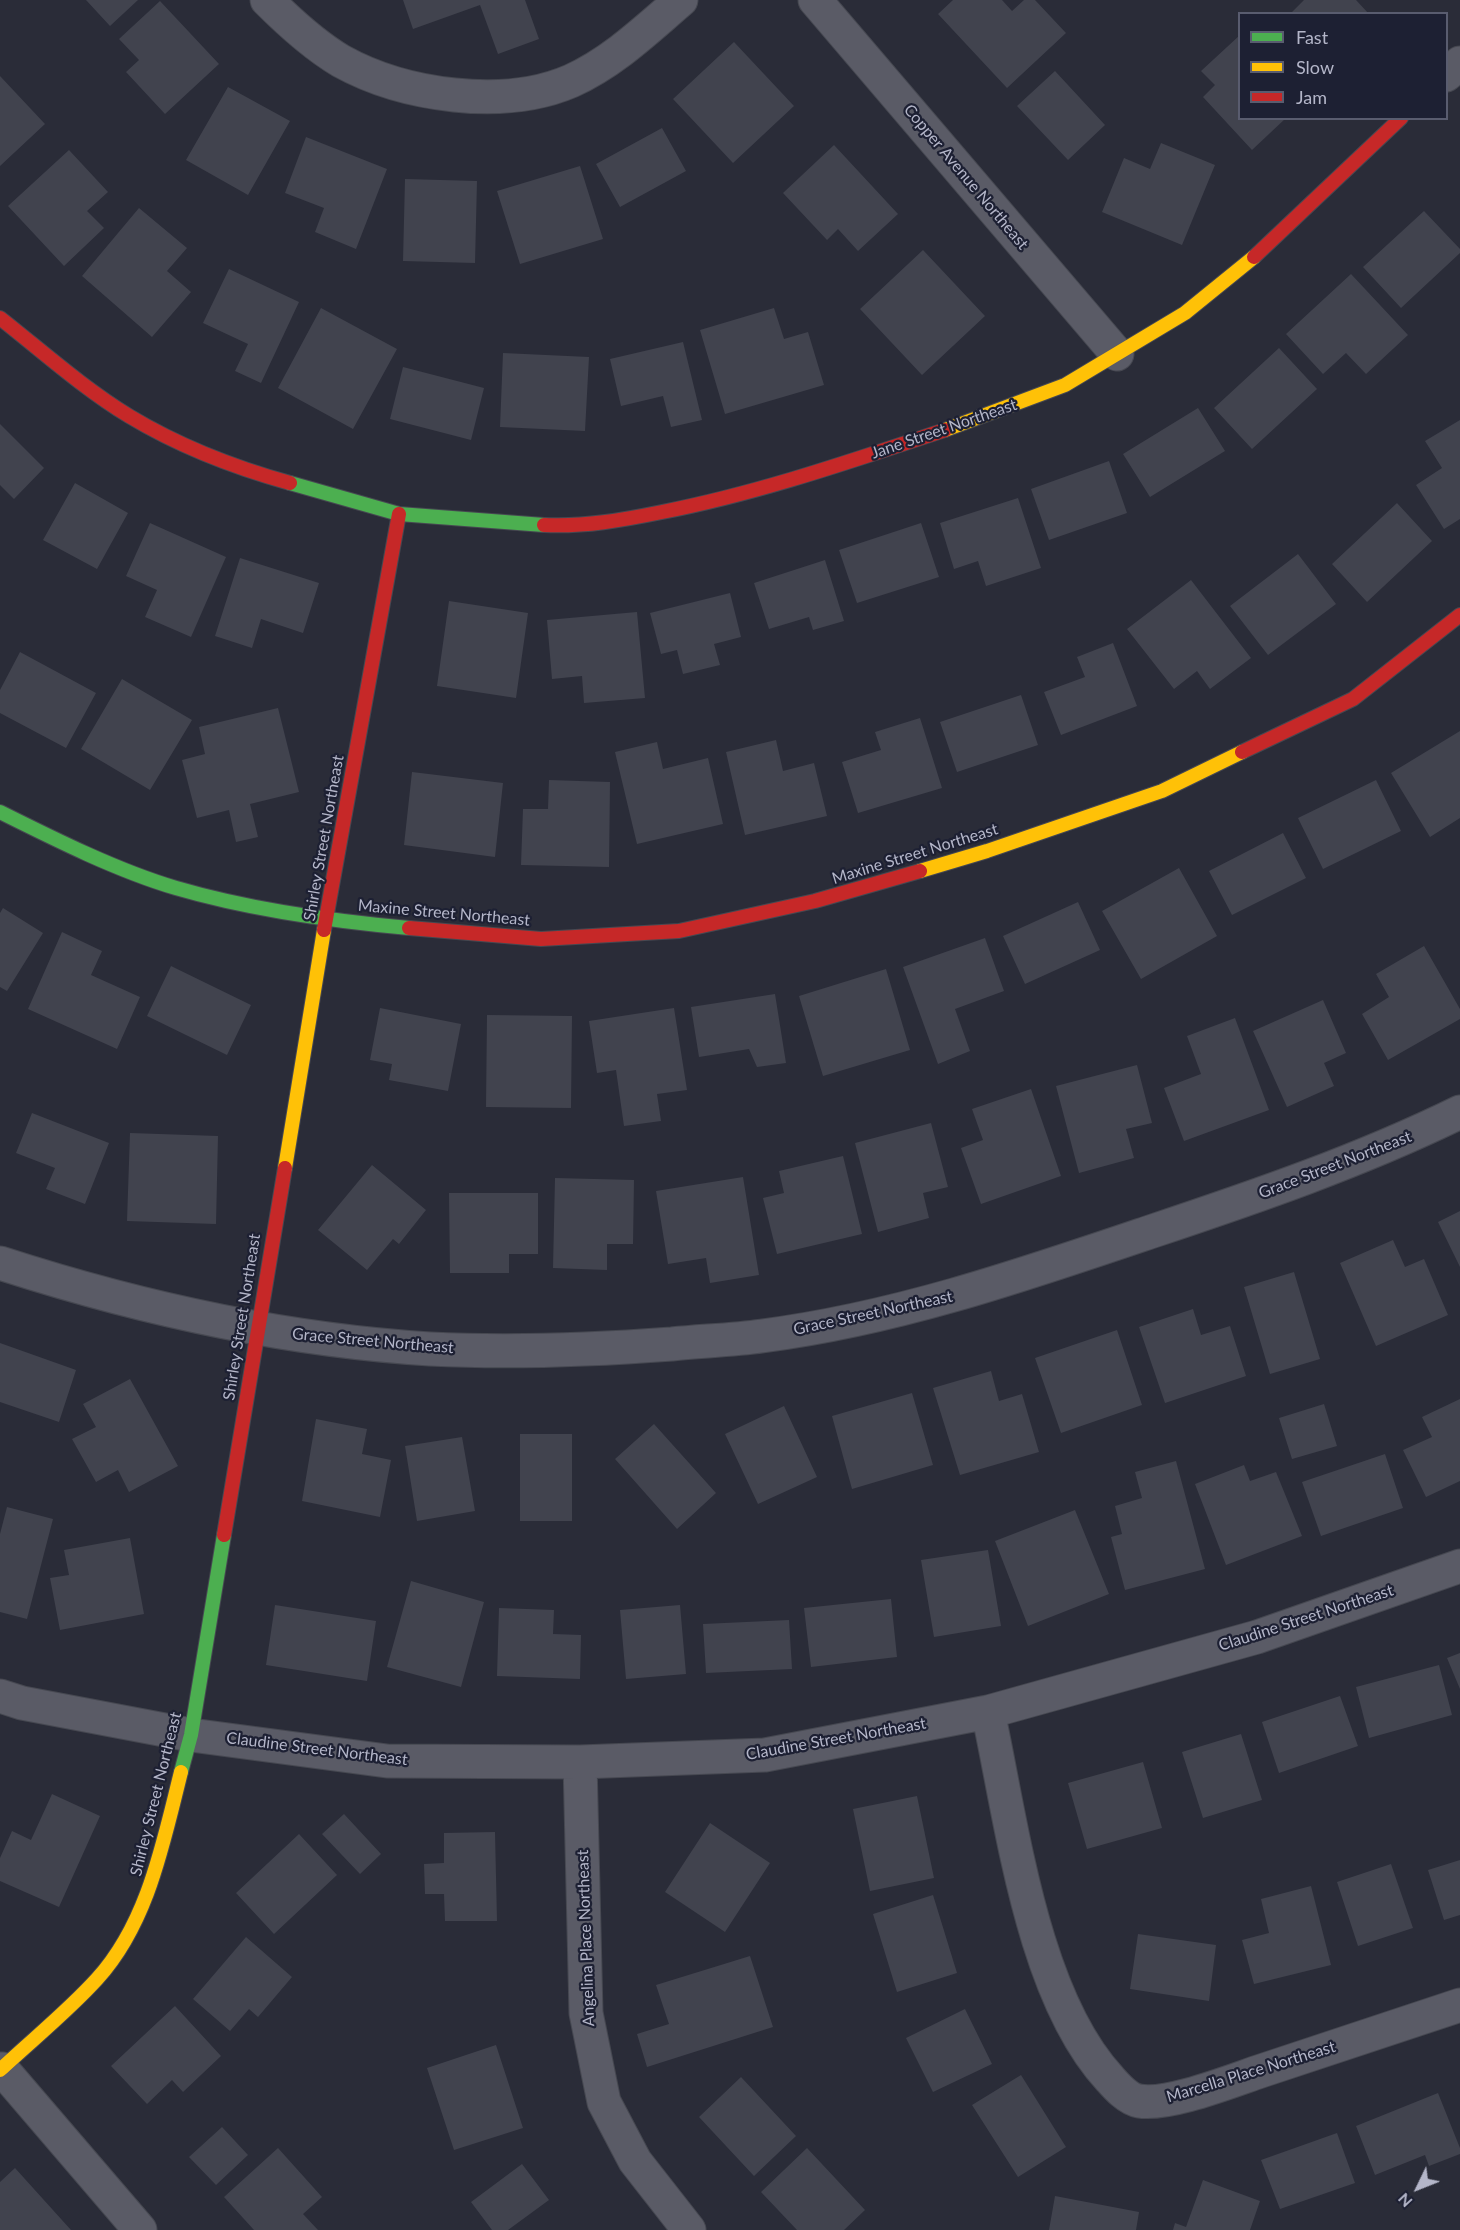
<!DOCTYPE html>
<style>
body{margin:0}
#map{position:relative;width:1460px;height:2230px;overflow:hidden;background:#2a2c38;font-family:Lato,sans-serif}
canvas{display:block}
.legend{position:absolute;left:1238px;top:12px;width:210px;height:108px;box-sizing:border-box;background:#1d2033;border:2px solid #595c6f;margin:0;padding:8px 10px;list-style:none;font-size:18px;color:#b4b6c9}
.legend li{display:flex;align-items:center;gap:12px;height:30px}
.legend b{width:30px;border:2px solid #595c6f}
.north{position:absolute;left:1388px;top:2158px;width:60px;height:60px;-webkit-text-stroke:4px #1d2033;paint-order:stroke;rotate:227deg;font-size:16px;font-weight:700;line-height:24px;text-align:center;color:#b4b6c9}
.north::after{content:'';display:block;margin:auto;width:21px;height:27px;background:#b4b6c9;clip-path:polygon(50% 0,100% 100%,50% 72%,0 100%)}
</style>
<div id="map">
<canvas width="1460" height="2230"></canvas>
<ul class="legend">
<li><b style="height:8px;background:#4caf50"></b>Fast</li>
<li><b style="height:8px;background:#ffc107"></b>Slow</li>
<li><b style="height:8px;background:#c62828"></b>Jam</li>
</ul>
<div class="north">N</div>
</div>
<script>
const ctx = document.querySelector('canvas').getContext('2d');
ctx.lineJoin = 'round';
function paint(path, color) { ctx.fillStyle = color; ctx.fill(path, 'evenodd'); }
function stroke(path, color, width, dash) { ctx.strokeStyle = color; ctx.lineWidth = width; ctx.lineCap = dash ? 'butt' : 'round'; ctx.setLineDash(dash || []); ctx.stroke(path); }
function drawText(font, color, halo, rows, align = 'center') {
  ctx.font = font + ' Lato,sans-serif'; ctx.lineWidth = 4.5; ctx.setLineDash([]); ctx.textBaseline = 'middle'; ctx.strokeStyle = halo; ctx.fillStyle = color; for (const [text, x, y, turn = 0] of rows) {
    ctx.save(); ctx.translate(x, y); ctx.rotate((+turn || 0) * Math.PI / 180); ctx.textAlign = isNaN(turn) ? turn : align; if (halo) ctx.strokeText(text, 0, 0); ctx.fillText(text, 0, 0); ctx.restore();
  }
}
paint(new Path2D(`
 M86,0H138L110,26Z
 M403,0H525L539,39L498,54L480,5L413,29Z
 M953,0H1002L1012,11L1024,0H1035L1066,33L1007,88L938,14Z
 M1304,0H1356L1369,14H1290Z
 M160,1L219,64L165,114L126,72L139,60L119,39Z
 M1240,35V118H1286L1252,150L1203,97L1215,85L1201,71Z
 M734,42L794,106L733,163L673,99Z
 M1055,71L1105,125L1068,160L1017,106Z
 M0,76L45,124L0,166Z
 M228,87L290,121L248,195L186,160Z
 M662,128L686,171L620,207L596,164Z
 M306,137L387,169L356,249L315,232L324,208L285,193Z
 M1161,143L1215,165L1182,245L1102,212L1124,158L1150,169Z
 M834,145L898,214L858,251L838,229L827,240L783,193Z
 M69,150L108,192L87,211L104,228L64,266L8,206Z
 M580,166L603,239L520,264L497,191Z
 M405,179L477,181L475,263L403,261Z
 M139,208L187,248L167,271L191,292L152,337L82,276Z
 M1424,211L1460,249V253L1401,308L1363,267Z
 M923,250L985,316L922,375L860,309Z
 M229,269L299,302L261,383L235,371L248,344L203,323Z
 M1351,274L1408,335L1366,374L1346,353L1323,374L1286,334Z
 M321,308L397,349L353,429L278,388Z
 M774,308L784,339L808,332L824,385L725,414L700,330Z
 M683,342L702,420L671,427L663,396L621,406L610,359Z
 M1279,348L1317,389L1252,449L1214,408Z
 M503,353L589,357L585,431L500,427Z
 M403,367L484,388L471,440L390,419Z
 M1198,408L1225,451L1150,497L1123,454Z
 M1460,420V519L1444,529L1416,485L1442,468L1425,441Z
 M0,424L44,468L14,499L0,485Z
 M1109,461L1127,513L1049,540L1031,489Z
 M75,483L128,513L97,569L43,540Z
 M1018,498L1041,568L986,586L978,561L954,569L940,523Z
 M1397,503L1432,541L1367,602L1332,564Z
 M150,523L226,557L191,637L145,617L157,590L126,576Z
 M921,523L939,577L857,603L839,550Z
 M1298,554L1336,604L1268,655L1230,606Z
 M240,558L319,583L303,633L261,619L252,648L215,636Z
 M825,560L844,621L813,630L809,617L769,629L754,583Z
 M1191,580L1251,658L1210,689L1197,671L1174,689L1127,629Z
 M730,593L741,637L714,644L720,665L683,674L677,650L661,654L650,613Z
 M449,601L528,613L516,698L437,686Z
 M637,612L645,698L584,703L582,676L552,679L547,620Z
 M1113,643L1137,706L1061,735L1044,692L1085,677L1077,657Z
 M20,652L96,693L66,748L0,713V690Z
 M122,679L192,720L150,790L81,749Z
 M1021,695L1038,745L957,772L940,722Z
 M278,708L299,792L250,804L258,837L236,842L229,810L197,818L182,760L205,754L199,727Z
 M920,718L942,788L858,813L842,762L881,750L875,732Z
 M1460,731V818L1430,837L1391,773Z
 M776,740L783,771L814,763L827,816L745,835L726,752Z
 M657,742L663,769L708,758L723,824L637,844L615,752Z
 M412,772L503,783L495,857L404,845Z
 M549,780L610,782L609,867L521,865L523,809H548Z
 M1376,780L1401,831L1323,869L1298,818Z
 M1283,833L1306,878L1232,915L1209,871Z
 M1179,868L1217,936L1141,979L1102,911Z
 M1078,902L1100,950L1025,984L1003,936Z
 M3,908L43,933L7,991L0,987V913Z
 M62,932L102,951L91,975L140,997L117,1049L28,1009Z
 M985,938L1004,991L955,1009L970,1051L938,1064L903,967Z
 M1424,946L1460,1009V1019L1388,1060L1362,1014L1389,997L1376,974Z
 M171,966L251,1005L227,1055L147,1016Z
 M886,969L910,1050L823,1076L799,996Z
 M775,994L786,1063L757,1067L749,1049L699,1057L691,1007Z
 M1323,1000L1346,1053L1324,1063L1334,1086L1287,1107L1253,1031Z
 M380,1008L461,1024L448,1091L389,1080L392,1064L370,1060Z
 M674,1008L687,1090L657,1094L661,1121L624,1126L616,1070L597,1073L589,1021Z
 M487,1015L572,1016L571,1108L486,1107Z
 M1235,1018L1269,1110L1184,1141L1164,1088L1201,1074L1187,1036Z
 M1137,1065L1152,1123L1126,1129L1134,1158L1079,1173L1056,1086Z
 M1031,1089L1061,1176L981,1204L961,1148L983,1140L972,1109Z
 M32,1113L109,1143L85,1204L46,1189L55,1168L16,1153Z
 M931,1123L948,1187L923,1193L929,1218L878,1232L855,1143Z
 M130,1133L218,1136L216,1224L127,1221Z
 M843,1156L862,1234L777,1254L763,1198L784,1193L779,1171Z
 M372,1165L426,1210L399,1244L393,1239L367,1270L318,1230Z
 M743,1177L759,1275L710,1283L706,1258L668,1264L656,1191Z
 M555,1178L634,1180L633,1244H607V1270L553,1268Z
 M449,1193H538V1254H509V1273H450Z
 M1460,1211V1267L1438,1222Z
 M1393,1240L1405,1267L1424,1259L1448,1315L1376,1346L1340,1263Z
 M1294,1272L1320,1359L1270,1374L1244,1287Z
 M1193,1309L1201,1335L1230,1326L1246,1376L1165,1403L1139,1327Z
 M1117,1330L1142,1405L1061,1433L1035,1358Z
 M0,1343L76,1370L59,1422L0,1402Z
 M991,1371L999,1401L1022,1394L1039,1452L960,1475L933,1388Z
 M130,1379L178,1466L129,1492L118,1470L96,1482L72,1439L96,1427L83,1404Z
 M912,1393L933,1465L852,1489L832,1416Z
 M1460,1399V1481L1426,1497L1403,1450L1432,1437L1422,1417Z
 M1324,1404L1337,1446L1292,1459L1279,1418Z
 M784,1406L817,1477L758,1504L725,1434Z
 M316,1419L367,1429L362,1454L391,1460L380,1517L302,1501Z
 M654,1424L716,1493L677,1529L615,1459Z
 M520,1434H572V1521H520Z
 M462,1437L475,1511L417,1521L405,1446Z
 M1385,1454L1403,1508L1321,1536L1302,1482Z
 M1176,1461L1205,1569L1125,1590L1111,1537L1122,1534L1115,1506L1142,1498L1135,1472Z
 M1244,1465L1250,1481L1276,1472L1302,1536L1226,1565L1195,1484Z
 M7,1507L53,1519L27,1619L0,1612V1534Z
 M1075,1510L1109,1594L1028,1626L995,1541Z
 M130,1538L144,1614L60,1630L50,1578L69,1575L64,1550Z
 M988,1550L1001,1626L934,1637L921,1560Z
 M411,1581L484,1602L461,1687L387,1667Z
 M891,1599L897,1657L811,1667L804,1608Z
 M275,1605L376,1621L367,1681L266,1665Z
 M680,1605L686,1674L626,1679L620,1610Z
 M499,1608L554,1610L553,1634L581,1635L580,1679L497,1676Z
 M789,1620L792,1669L706,1673L703,1624Z
 M1460,1653V1689L1447,1658Z
 M1439,1665L1452,1715L1369,1738L1356,1687Z
 M1340,1696L1358,1746L1279,1773L1262,1722Z
 M1241,1734L1262,1800L1203,1818L1182,1752Z
 M1143,1762L1162,1828L1087,1849L1068,1783Z
 M52,1794L100,1816L59,1907L0,1881V1858L12,1831L31,1840Z
 M917,1796L934,1878L870,1891L853,1809Z
 M344,1814L381,1854L360,1874L322,1834Z
 M710,1823L770,1863L725,1932L665,1892Z
 M495,1832L497,1921H445L444,1894H425L424,1864L444,1863V1833Z
 M299,1834L337,1875L274,1934L236,1893Z
 M1460,1860V1915L1444,1920L1428,1870Z
 M1391,1864L1413,1928L1358,1946L1337,1882Z
 M1311,1886L1331,1965L1254,1984L1242,1940L1269,1933L1261,1899Z
 M933,1895L957,1973L897,1992L873,1914Z
 M1138,1934L1216,1945L1209,2001L1130,1989Z
 M246,1937L292,1977L258,2017L249,2009L230,2031L193,1999Z
 M750,1956L773,2027L647,2067L637,2034L669,2024L656,1985Z
 M175,2006L221,2056L183,2092L172,2080L147,2104L111,2066Z
 M965,2009L992,2064L933,2092L906,2038Z
 M496,2045L523,2128L454,2150L427,2068Z
 M1021,2075L1066,2147L1018,2177L972,2105Z
 M741,2077L796,2136L754,2176L699,2117Z
 M1438,2093L1460,2148V2154L1429,2166L1425,2155L1375,2175L1356,2126Z
 M222,2127L248,2155L216,2185L189,2157Z
 M1337,2133L1355,2183L1280,2209L1261,2160Z
 M278,2148L322,2197L303,2214L318,2230H254L224,2197Z
 M807,2148L865,2210L844,2230H797L761,2192Z
 M522,2164L549,2200L508,2230H492L471,2202Z
 M15,2168L71,2230H0V2182Z
 M1203,2180L1260,2201L1250,2230H1173L1175,2223L1186,2227Z
 M1055,2196L1139,2212L1136,2230H1049Z`), '#41434e');
const street = new Path2D(`
 M267,0C289,22 314,45 341,61C404,96 504,110 571,81C613,62 646,30 681,0
 M815,0L1117,354
 M1446,75L1460,63
 M0,1263C139,1308 284,1340 430,1349C510,1353 591,1350 672,1344C702,1341 733,1340 762,1336C895,1319 1023,1275 1150,1232C1255,1197 1360,1161 1460,1112
 M0,1696L22,1703L191,1735L387,1761L580,1762L765,1755L988,1712L1257,1637L1460,1566
 M988,1712C1012,1823 1032,1995 1110,2079C1117,2087 1128,2099 1139,2101C1169,2106 1231,2081 1261,2071C1328,2049 1394,2027 1460,2005
 M580,1762L586,2013L604,2102L635,2161L689,2230
 M2,2069L140,2230`);
const fast = new Path2D(`
 M290,483L399,514L544,525
 M0,812C54,839 118,871 176,888C251,910 331,921 409,928
 M181,1772L191,1735L224,1535`);
const slow = new Path2D(`
 M945,430L1065,385L1185,313L1254,257
 M920,871L987,851L1162,791L1242,752
 M285,1168L324,930
 M0,2070C32,2040 68,2011 97,1979C148,1923 163,1843 181,1772`);
const jam = new Path2D(`
 M1254,257L1401,118
 M0,318C42,351 83,388 129,416C177,445 236,468 290,483
 M544,525C584,527 623,520 662,512C759,493 851,461 945,430
 M1242,752L1353,699L1460,615
 M409,928L541,939L679,931L815,901L920,871
 M324,930L399,514
 M224,1535L285,1168`);
stroke(street, '#464851', 35);
stroke(fast, '#464851', 16);
stroke(slow, '#464851', 16);
stroke(jam, '#464851', 16);
stroke(street, '#5a5b66', 33);
stroke(fast, '#4caf50', 14);
stroke(slow, '#ffc107', 14);
stroke(jam, '#c62828', 14);
drawText('16px', '#b4b6c9', '#1d2033', [
 ["Copper Avenue Northeast",966,177,50],
 ["Jane Street Northeast",944,429,-19],
 ["Shirley Street Northeast",324,838,-80],
 ["Maxine Street Northeast",915,854,-17],
 ["Maxine Street Northeast",444,913,5],
 ["Grace Street Northeast",1335,1165,-21],
 ["Grace Street Northeast",873,1313,-12],
 ["Shirley Street Northeast",242,1317,-81],
 ["Grace Street Northeast",373,1341,5],
 ["Claudine Street Northeast",1306,1618,-18],
 ["Claudine Street Northeast",836,1739,-10],
 ["Claudine Street Northeast",317,1749,7],
 ["Shirley Street Northeast",156,1794,-76],
 ["Angelina Place Northeast",586,1938,-92],
 ["Marcella Place Northeast",1251,2072,-17]
]);
</script>
